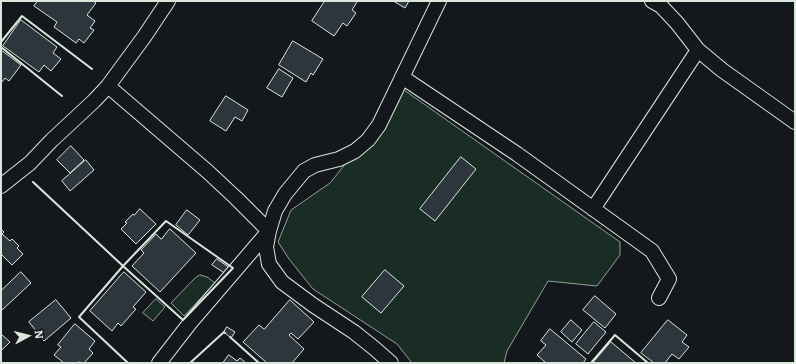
<!DOCTYPE html>
<style>
body{margin:0}
#map{position:relative;width:796px;height:364px;overflow:hidden;background:#14181c;font-family:Literata,serif}
canvas{display:block}
.frame{position:absolute;inset:0;border:2px solid #d8e6dc;pointer-events:none}
.north{position:absolute;left:8px;top:316px;width:40px;height:40px;-webkit-text-stroke:3px #14181c;paint-order:stroke;rotate:83deg;font-size:11px;font-weight:700;line-height:16px;text-align:center;color:#d8e6dc}
.north::after{content:'';display:block;margin:auto;width:14px;height:18px;background:#d8e6dc;clip-path:polygon(50% 0,100% 100%,50% 72%,0 100%)}
</style>
<div id="map">
<canvas width="796" height="364"></canvas>
<div class="frame"></div>
<div class="north">N</div>
</div>
<script>
const ctx = document.querySelector('canvas').getContext('2d');
ctx.lineJoin = 'round';
function paint(path, color) { ctx.fillStyle = color; ctx.fill(path, 'evenodd'); }
function stroke(path, color, width, dash) { ctx.strokeStyle = color; ctx.lineWidth = width; ctx.lineCap = dash ? 'butt' : 'round'; ctx.setLineDash(dash || []); ctx.stroke(path); }
const green = new Path2D(`
 M404,90L620,242V255L597,286L548,281L507,351L504,363H412L397,344L313,289L289,259L278,242L291,210L330,183Z
 M200,275L207,277L215,283L184,316L171,303L195,278Z
 M156,299L165,307L153,321L143,313Z`);
paint(green, '#1a2d24');
stroke(green, '#939e99', 1);
const building = new Path2D(`
 M38,1H93L96,3L87,15L95,21L90,28L94,30L84,43L79,39L76,43L54,27L57,22L34,6Z
 M325,1H355L357,2L352,10L356,13L347,26L343,23L334,36L312,21Z
 M396,1H409L405,8L395,2Z
 M21,20L57,47L53,53L61,59L51,71L44,65L39,72L3,46Z
 M293,41L323,59L313,75L311,73L306,82L279,65Z
 M1,50L21,65L9,81L5,78L1,83Z
 M279,69L293,78L282,97L267,88Z
 M226,96L248,110L242,121L235,117L226,131L210,121Z
 M71,146L84,160L70,173L57,160Z
 M461,157L476,169L435,221L420,209Z
 M86,160L94,170L70,191L62,181Z
 M140,209L156,224L136,244L121,229L127,223L125,222L133,214L134,215Z
 M187,210L200,220L188,235L176,225Z
 M1,229L4,232L2,234L10,241L12,239L19,246L17,248L23,254L12,265L1,254Z
 M170,229L196,253L160,292L132,266L144,253L141,250L156,234L161,239Z
 M217,259L230,268L226,274L212,265Z
 M385,270L404,286L381,313L362,297Z
 M21,272L31,283L1,311V291Z
 M124,272L146,292L133,307L136,309L121,326L118,323L112,331L90,311Z
 M595,296L616,314L605,328L583,310Z
 M56,300L71,318L44,341L29,322Z
 M290,300L314,322L298,339L291,333L289,335L304,349L292,363H267L243,342L259,325L264,329Z
 M571,320L582,330L572,342L561,332Z
 M668,320L687,335L682,342L689,347L679,359L672,354L665,363H654L641,353Z
 M594,322L606,332L588,354L576,344Z
 M75,324L95,341L89,349L93,353L84,363L78,362L77,363H64L54,355L61,347L58,345Z
 M227,327L235,332L231,338L224,332Z
 M550,329L586,359L583,363H546L537,355L546,345L541,341Z
 M1,334L10,342L1,351Z
 M611,342L636,363H593Z
 M229,355L237,361L240,358L246,363H223Z`);
paint(building, '#2c363c');
stroke(building, '#d8e6dc', 1);
const street = new Path2D(`
 M652,1L661,6L677,23L698,50L722,70L795,122
 M402,77L517,154L652,251L669,279L659,298
 M108,86L207,171L236,198L269,231
 M1,186L30,163L52,140L94,101L108,86L144,37L168,1
 M593,209L698,50
 M159,363L190,323L268,232
 M391,363L374,348L354,332L313,305L282,282L269,264L266,247L269,231L275,211L285,194L304,171L315,165L339,159L355,151L368,140L379,125L439,1`);
stroke(street, '#d8e6dc', 16);
stroke(street, '#14181c', 14);
stroke(new Path2D(`
 M1,42L22,16L92,69
 M1,47L62,96
 M33,182L123,266
 M166,221L233,268L183,320L123,266Z
 M124,267L123,266L79,317L128,363
 M230,337L259,363
 M190,363L224,332L225,333
 M591,363L615,335L648,363`), '#d8e6dc', 2);
</script>
